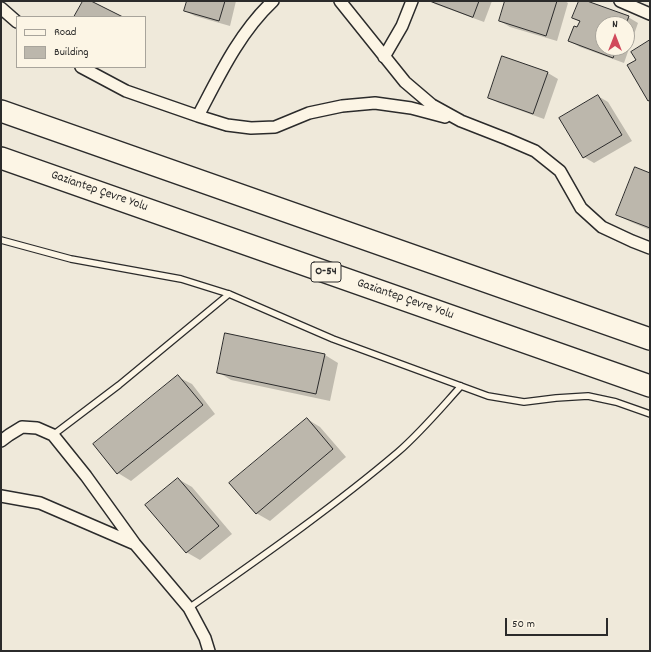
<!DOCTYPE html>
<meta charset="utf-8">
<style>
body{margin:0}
#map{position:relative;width:651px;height:652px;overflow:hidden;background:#efe9da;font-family:Dekko,sans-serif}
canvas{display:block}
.frame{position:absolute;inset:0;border:2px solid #2b2b2b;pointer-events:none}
.legend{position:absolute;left:16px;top:16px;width:130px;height:52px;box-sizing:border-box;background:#fcf5e5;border:1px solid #a8a49b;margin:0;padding:5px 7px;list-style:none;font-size:12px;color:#2b2b2b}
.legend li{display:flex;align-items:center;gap:8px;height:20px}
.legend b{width:20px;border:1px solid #a8a49b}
.north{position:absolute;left:595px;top:16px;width:40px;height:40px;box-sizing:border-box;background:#fcf5e5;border:1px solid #a8a49b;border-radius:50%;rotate:0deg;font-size:11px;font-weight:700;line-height:16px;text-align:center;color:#2b2b2b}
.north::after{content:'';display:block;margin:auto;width:14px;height:18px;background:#d1495b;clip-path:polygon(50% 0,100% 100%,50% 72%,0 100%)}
.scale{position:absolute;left:505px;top:618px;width:103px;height:18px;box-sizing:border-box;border:2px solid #2b2b2b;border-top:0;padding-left:5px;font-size:12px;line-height:14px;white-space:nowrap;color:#2b2b2b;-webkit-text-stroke:3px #fcf5e5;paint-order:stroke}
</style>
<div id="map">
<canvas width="651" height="652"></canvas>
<div class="frame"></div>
<ul class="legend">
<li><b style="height:5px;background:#fcf5e5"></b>Road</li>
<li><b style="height:11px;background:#bcb7ac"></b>Building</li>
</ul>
<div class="north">N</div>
<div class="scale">50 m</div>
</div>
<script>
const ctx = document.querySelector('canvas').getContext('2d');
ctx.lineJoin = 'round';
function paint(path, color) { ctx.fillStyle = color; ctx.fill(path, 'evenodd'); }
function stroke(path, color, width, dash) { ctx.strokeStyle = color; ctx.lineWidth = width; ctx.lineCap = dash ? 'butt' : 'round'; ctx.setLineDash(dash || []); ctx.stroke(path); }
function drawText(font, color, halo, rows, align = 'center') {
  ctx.font = font + ' Dekko,sans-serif'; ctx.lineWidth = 3.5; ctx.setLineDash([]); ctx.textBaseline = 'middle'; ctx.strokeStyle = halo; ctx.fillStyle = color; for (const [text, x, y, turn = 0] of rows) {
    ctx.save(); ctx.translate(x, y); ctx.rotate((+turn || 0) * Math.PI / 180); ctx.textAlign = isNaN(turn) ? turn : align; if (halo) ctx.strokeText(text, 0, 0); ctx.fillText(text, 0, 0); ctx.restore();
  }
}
paint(new Path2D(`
 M188,1H236L230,26L195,16L185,11Z
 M430,1H492L484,22L435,4Z
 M506,1H565L568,3L557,41L510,27L500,21Z
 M580,1H584L628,17L638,23L624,63L580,47L569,41L578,29L580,22L573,18ZM603,24H627V48H603Z
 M548,73L558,79L544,119L499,103L489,98Z
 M598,96L608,102L632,141L594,163L584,157Z
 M650,174V230L631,222L617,215Z
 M325,355L338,363L330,401L231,380L218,372Z
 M178,377L192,384L215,414L131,481L118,473Z
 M307,419L320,427L346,457L270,521L256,513Z
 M178,479L192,487L232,534L200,560L186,552Z`), '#0003');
const building = new Path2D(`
 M83,1H91L123,17H74Z
 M187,1H225L219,21L184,11Z
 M430,1H479L473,17Z
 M505,1H557L546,36L499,21Z
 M579,1H587L629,16L626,24H603V48H617L613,58L568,41L574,26L577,27L580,21L572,18Z
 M650,40V100L648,101L627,65L636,60L631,52Z
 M502,56L548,72L533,114L488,98Z
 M598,95L622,135L583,158L559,118Z
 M635,167L650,173V228L616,215Z
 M225,333L325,354L316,394L217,373Z
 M178,375L203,405L117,474L93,444Z
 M307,418L333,449L256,514L229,483Z
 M178,478L219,526L186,553L145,505Z`);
paint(building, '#bcb7ac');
stroke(building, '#2b2b2b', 1);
const service = new Path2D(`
 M1,240L71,259L181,279L229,294L333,339L488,396L524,402L556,398L588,396L616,402L650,414
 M53,435L119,385L229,294
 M189,608C260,558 332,508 398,452C421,432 441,408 461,386`);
const minor = new Path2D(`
 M340,1L405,82L432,105L461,121L507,139L535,151L560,171L581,208L602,227L632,241L650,248
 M620,1L650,14
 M1,8L17,22
 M384,57L402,26L412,1
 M81,67L126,91L198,116L227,125L251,128L275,127L309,113L342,106L375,103L411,108L445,117
 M198,116C219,76 239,33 273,1
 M1,441L9,435L22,427L37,428L53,435L86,476L135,544L189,608L205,638L209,651
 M1,496L40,503L135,544`);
const motorway = new Path2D(`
 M1,111L650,339
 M1,158L650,386`);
stroke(service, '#2b2b2b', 8);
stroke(minor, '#2b2b2b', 14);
stroke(motorway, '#2b2b2b', 24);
stroke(service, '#fcf5e5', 5.5);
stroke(minor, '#fcf5e5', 11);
stroke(motorway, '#fcf5e5', 21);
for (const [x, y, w] of [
 [326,272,30]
]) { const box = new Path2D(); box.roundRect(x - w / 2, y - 10, w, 20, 3); ctx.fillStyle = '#fcf5e5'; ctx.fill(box); stroke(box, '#2b2b2b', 1); }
drawText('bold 12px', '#2b2b2b', null, [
 ["O-54",326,272]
]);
drawText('13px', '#2b2b2b', '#fcf5e5', [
 ["Gaziantep Çevre Yolu",99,192,19],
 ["Gaziantep Çevre Yolu",405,300,19]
]);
</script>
